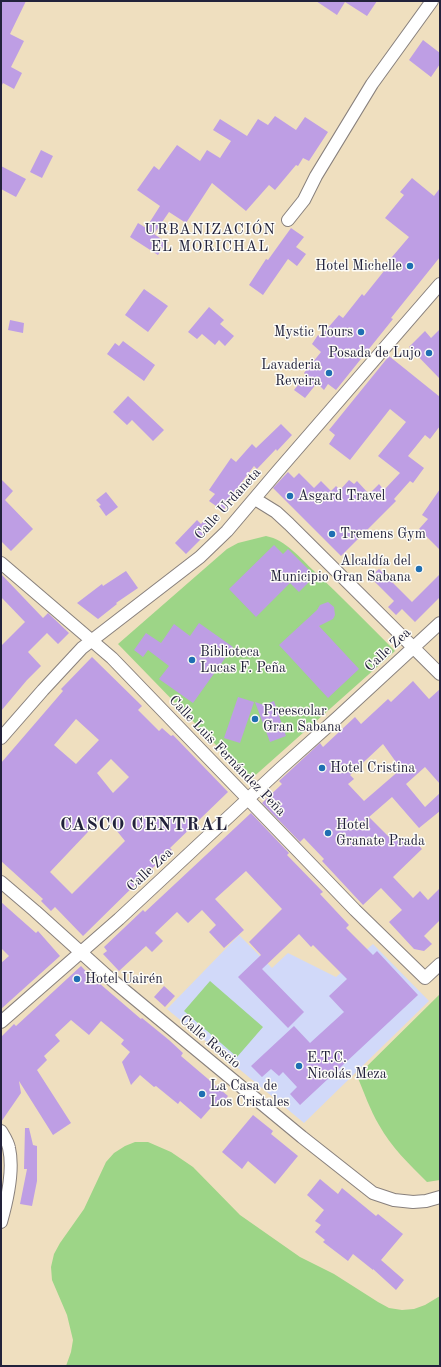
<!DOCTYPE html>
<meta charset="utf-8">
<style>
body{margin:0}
#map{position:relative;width:441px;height:1367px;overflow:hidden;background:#efdfbf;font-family:"Old Standard TT",serif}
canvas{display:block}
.frame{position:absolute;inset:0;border:2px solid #22223b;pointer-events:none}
</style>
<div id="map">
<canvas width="441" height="1367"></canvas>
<div class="frame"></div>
</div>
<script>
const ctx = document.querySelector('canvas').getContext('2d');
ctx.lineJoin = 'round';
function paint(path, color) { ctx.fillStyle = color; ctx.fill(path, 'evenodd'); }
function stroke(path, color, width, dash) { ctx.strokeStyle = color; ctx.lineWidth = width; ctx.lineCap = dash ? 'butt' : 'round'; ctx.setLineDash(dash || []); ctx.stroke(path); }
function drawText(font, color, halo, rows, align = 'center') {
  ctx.font = font + ' "Old Standard TT",serif'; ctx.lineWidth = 3; ctx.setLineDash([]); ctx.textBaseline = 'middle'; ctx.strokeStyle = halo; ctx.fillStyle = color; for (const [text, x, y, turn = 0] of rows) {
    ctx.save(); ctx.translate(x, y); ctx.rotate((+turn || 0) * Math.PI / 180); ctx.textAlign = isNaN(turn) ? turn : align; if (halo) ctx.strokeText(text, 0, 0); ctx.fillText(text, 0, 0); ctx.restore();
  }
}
paint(new Path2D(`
 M239,935L272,968L288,953L336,977L373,944L429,1001L304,1123L167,1009Z`), '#d1d9f9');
paint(new Path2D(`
 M266,536C286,540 300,558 314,571C342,597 368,624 395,651L250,780L118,644L227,549L238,543Z
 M210,981L263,1027L237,1057L184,1011Z
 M440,994V1180L427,1182C410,1165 391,1147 379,1125C370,1110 364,1092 357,1076Z
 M135,1142H148L171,1152L193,1167L240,1215L300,1257L334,1274L378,1302L389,1308L402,1310L414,1309L425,1305L440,1296V1366H66L71,1352L73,1340L67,1315L52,1280L51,1267L54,1254L60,1243L84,1209L106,1162L114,1153L125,1146Z`), '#9dd587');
paint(new Path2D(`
 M1,1H26L10,34L24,41L11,67L22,73L14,89L3,83L1,87Z
 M316,1H377L367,16L345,2L337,15Z
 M423,40L440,53V64L431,77L409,60Z
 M275,116L296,130L305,117L328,132L309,161L303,158L298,166L296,165L275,190L269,185L246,211L212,183L186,223L169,212L154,234L166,242L158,255L130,237L138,223L146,228L160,206L137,190L154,166L159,170L177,145L200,161L207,150L220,158L231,141L213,130L220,119L247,136L258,119L268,125Z
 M41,150L53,156L42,178L30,172Z
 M1,166L26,179L16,197L1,189Z
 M412,178L434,196L440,188V257L391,318L393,319L336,390L328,384L324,390L317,383L305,398L294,390L306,375L304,373L321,352L312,344L318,335L320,337L339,315L343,318L362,294L364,296L388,266L386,264L409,237L385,218L404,195L400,192Z
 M291,228L304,237L296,247L306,254L297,266L288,259L263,295L249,285L266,259L268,260Z
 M144,289L168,306L148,332L125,315Z
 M209,307L224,320L220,324L234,336L225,346L219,340L215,345L202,334L197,339L188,332Z
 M10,320L24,323L23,333L8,330Z
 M440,329V379L409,347L425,331L431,338Z
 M123,341L155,365L144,381L107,354L115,343L119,346Z
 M389,356L440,397V426L430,439L425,435L408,456L424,468L413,483L410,481L394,499L396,501L341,556L273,488L288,472L294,478L299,473L314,488L321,481L331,491L336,486L340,490L349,480L354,484L357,481L369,494L379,484L384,490L400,473L378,456L406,422L390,409L350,460L329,444L335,435L329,430Z
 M128,396L164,430L153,441L132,420L127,425L113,412Z
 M281,424L292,435L277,451L276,449L257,469L254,466L229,499L231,500L223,511L209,501L215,494L209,490L231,458L236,462L252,444L256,448Z
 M1,479L13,491L5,500L33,529L11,551L1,541Z
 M440,489V550L419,529L428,519L422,515Z
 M106,492L118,507L106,516L99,506L101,505L96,500Z
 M207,517L215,525L186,554L175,543L197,520L201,524Z
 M274,545L283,554L288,549L315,576L299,592L290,583L256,617L229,589Z
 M379,569L412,602L440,574V597L415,622L402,609L396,615L388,607L394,601L370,577Z
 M126,571L138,588L116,603L117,604L98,619L77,603L102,584L103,586Z
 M1,574L43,618L48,613L69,633L58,644L47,633L28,652L41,666L27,680L1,711V646L25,622L1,597Z
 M328,602L334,607L335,615L333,619L319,626L359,669L328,698L279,645L317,610L320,605Z
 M199,623L233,647L193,703L159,679L169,666L148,650L143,657L134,650L146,633L161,643L174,624L190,636Z
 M92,657L142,706L138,710L159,731L162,728L171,736L173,735L228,792L170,848L172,850L144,876L83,936L55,907L51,911L41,901L43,899L1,861V763L63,691L61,689ZM76,719L99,740L76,764L54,745ZM111,759L129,777L113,793L97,773ZM104,815L125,841L72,894L50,872Z
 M413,681L429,699L440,689V784L425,767L406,784L425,807L440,793V811L419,828L392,797L369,817L390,838L395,833L407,846L414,840L422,849L393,877L413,898L420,891L428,900L440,888V920L424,936L432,944L424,951L414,949L389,922L402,910L381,888L363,905L322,861L324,859L304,838L300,842L262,803L282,784L279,781L320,743L323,747L355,717L361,724L388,699L391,702ZM383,744L401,769L364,801L348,784L354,779L350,775Z
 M238,697L254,702L240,743L224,738Z
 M274,701L286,736L270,742L255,702L264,705Z
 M251,813L289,853L287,855L323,892L320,894L349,925L346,928L373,955L377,951L418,995L300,1105L290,1094L297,1087L283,1072L279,1076L271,1069L262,1077L251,1066L294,1026L310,1043L344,1012L329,996L347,979L313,945L311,947L299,934L262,969L304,1012L288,1028L238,977L261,955L249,942L282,909L246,871L215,899L244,930L224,948L209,932L216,925L202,910L188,923L177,912L155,933L163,941L152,952L146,946L119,971L103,954L107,951L104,947L143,910L145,912Z
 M1,902L36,933L38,931L60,956L1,1009V963L9,956L1,948Z
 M81,966L98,984L99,983L141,1019L142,1018L169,1040L183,1053L181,1056L228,1096L219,1107L215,1103L201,1119L180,1101L178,1104L156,1086L154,1087L140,1075L131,1085L122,1062L130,1052L121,1044L124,1040L101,1021L89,1035L71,1020L55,1035L60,1041L44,1056L47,1060L37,1070L71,1123L53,1135L19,1081L21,1093L1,1122V1037L14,1024L16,1026Z
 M164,986L175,996L165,1007L154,997Z
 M253,1115L273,1131L271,1134L298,1156L275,1184L248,1161L242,1169L222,1152Z
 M25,1128H29L33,1145L37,1146V1181L32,1206L20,1204L27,1169H24Z
 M320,1179L338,1194L342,1188L376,1216L378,1214L403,1234L381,1260L404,1280L396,1290L373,1269V1270L353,1254L348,1261L323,1242L325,1240L315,1232L321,1225L315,1221L324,1210L307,1195Z`), '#be9ee4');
const street = new Path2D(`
 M288,220L304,200L316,176L372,84L432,1
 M255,499L276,512L289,524L440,674
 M1,563L112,658L355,910L425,978L440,964
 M1,738L43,690L82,648L200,557L227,531L277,472L440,284
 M1,882L35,911L106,975L302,1137L373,1193L394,1200L413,1202L426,1201L440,1197
 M1,1022L119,919L280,769L337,718L440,623
 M1,1131C4,1136 8,1142 9,1148C14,1170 7,1201 1,1222`);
stroke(street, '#88807d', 14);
stroke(street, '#fff', 12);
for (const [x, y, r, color] of [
 [410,266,4,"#1f6fb2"],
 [361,332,4,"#1f6fb2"],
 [429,353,4,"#1f6fb2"],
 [329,373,4,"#1f6fb2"],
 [290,496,4,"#1f6fb2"],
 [332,534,4,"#1f6fb2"],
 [419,569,4,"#1f6fb2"],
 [192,660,4,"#1f6fb2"],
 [255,719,4,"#1f6fb2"],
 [322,768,4,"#1f6fb2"],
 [328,833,4,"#1f6fb2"],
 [77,979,4,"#1f6fb2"],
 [299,1066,4,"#1f6fb2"],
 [202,1094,4,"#1f6fb2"]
]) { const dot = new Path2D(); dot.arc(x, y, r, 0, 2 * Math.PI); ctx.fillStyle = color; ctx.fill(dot); stroke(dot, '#fdfcf7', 1.5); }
drawText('14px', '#22223b', '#fdfcf7', [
 ["Hotel Michelle",402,266,"right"],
 ["Mystic Tours",353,332,"right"],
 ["Posada de Lujo",421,353,"right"],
 ["Lavaderia",321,365,"right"],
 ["Reveira",321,381,"right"],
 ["Asgard Travel",298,496],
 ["Tremens Gym",340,534],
 ["Alcaldía del",411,561,"right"],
 ["Municipio Gran Sabana",411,577,"right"],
 ["Biblioteca",200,652],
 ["Lucas F. Peña",200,668],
 ["Preescolar",263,711],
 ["Gran Sabana",263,727],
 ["Hotel Cristina",330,768],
 ["Hotel",336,825],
 ["Granate Prada",336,841],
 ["Hotel Uairén",85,979],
 ["E.T.C.",307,1058],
 ["Nicolás Meza",307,1074],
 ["La Casa de",210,1086],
 ["Los Cristales",210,1102]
], 'left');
drawText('14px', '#22223b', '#fdfcf7', [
 ["Calle Urdaneta",228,504,-48],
 ["Calle Zea",388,650,-43],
 ["Calle Luis Fernández Peña",227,756,46],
 ["Calle Zea",150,870,-43],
 ["Calle Roscio",210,1042,40]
]);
ctx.letterSpacing = '1px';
drawText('15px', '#22223b', '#fdfcf7', [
 ["URBANIZACIÓN",210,230],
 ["EL MORICHAL",210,247]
]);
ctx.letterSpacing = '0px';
ctx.letterSpacing = '1px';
drawText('bold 18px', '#22223b', '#fdfcf7', [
 ["CASCO CENTRAL",144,825]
]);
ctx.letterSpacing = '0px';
</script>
